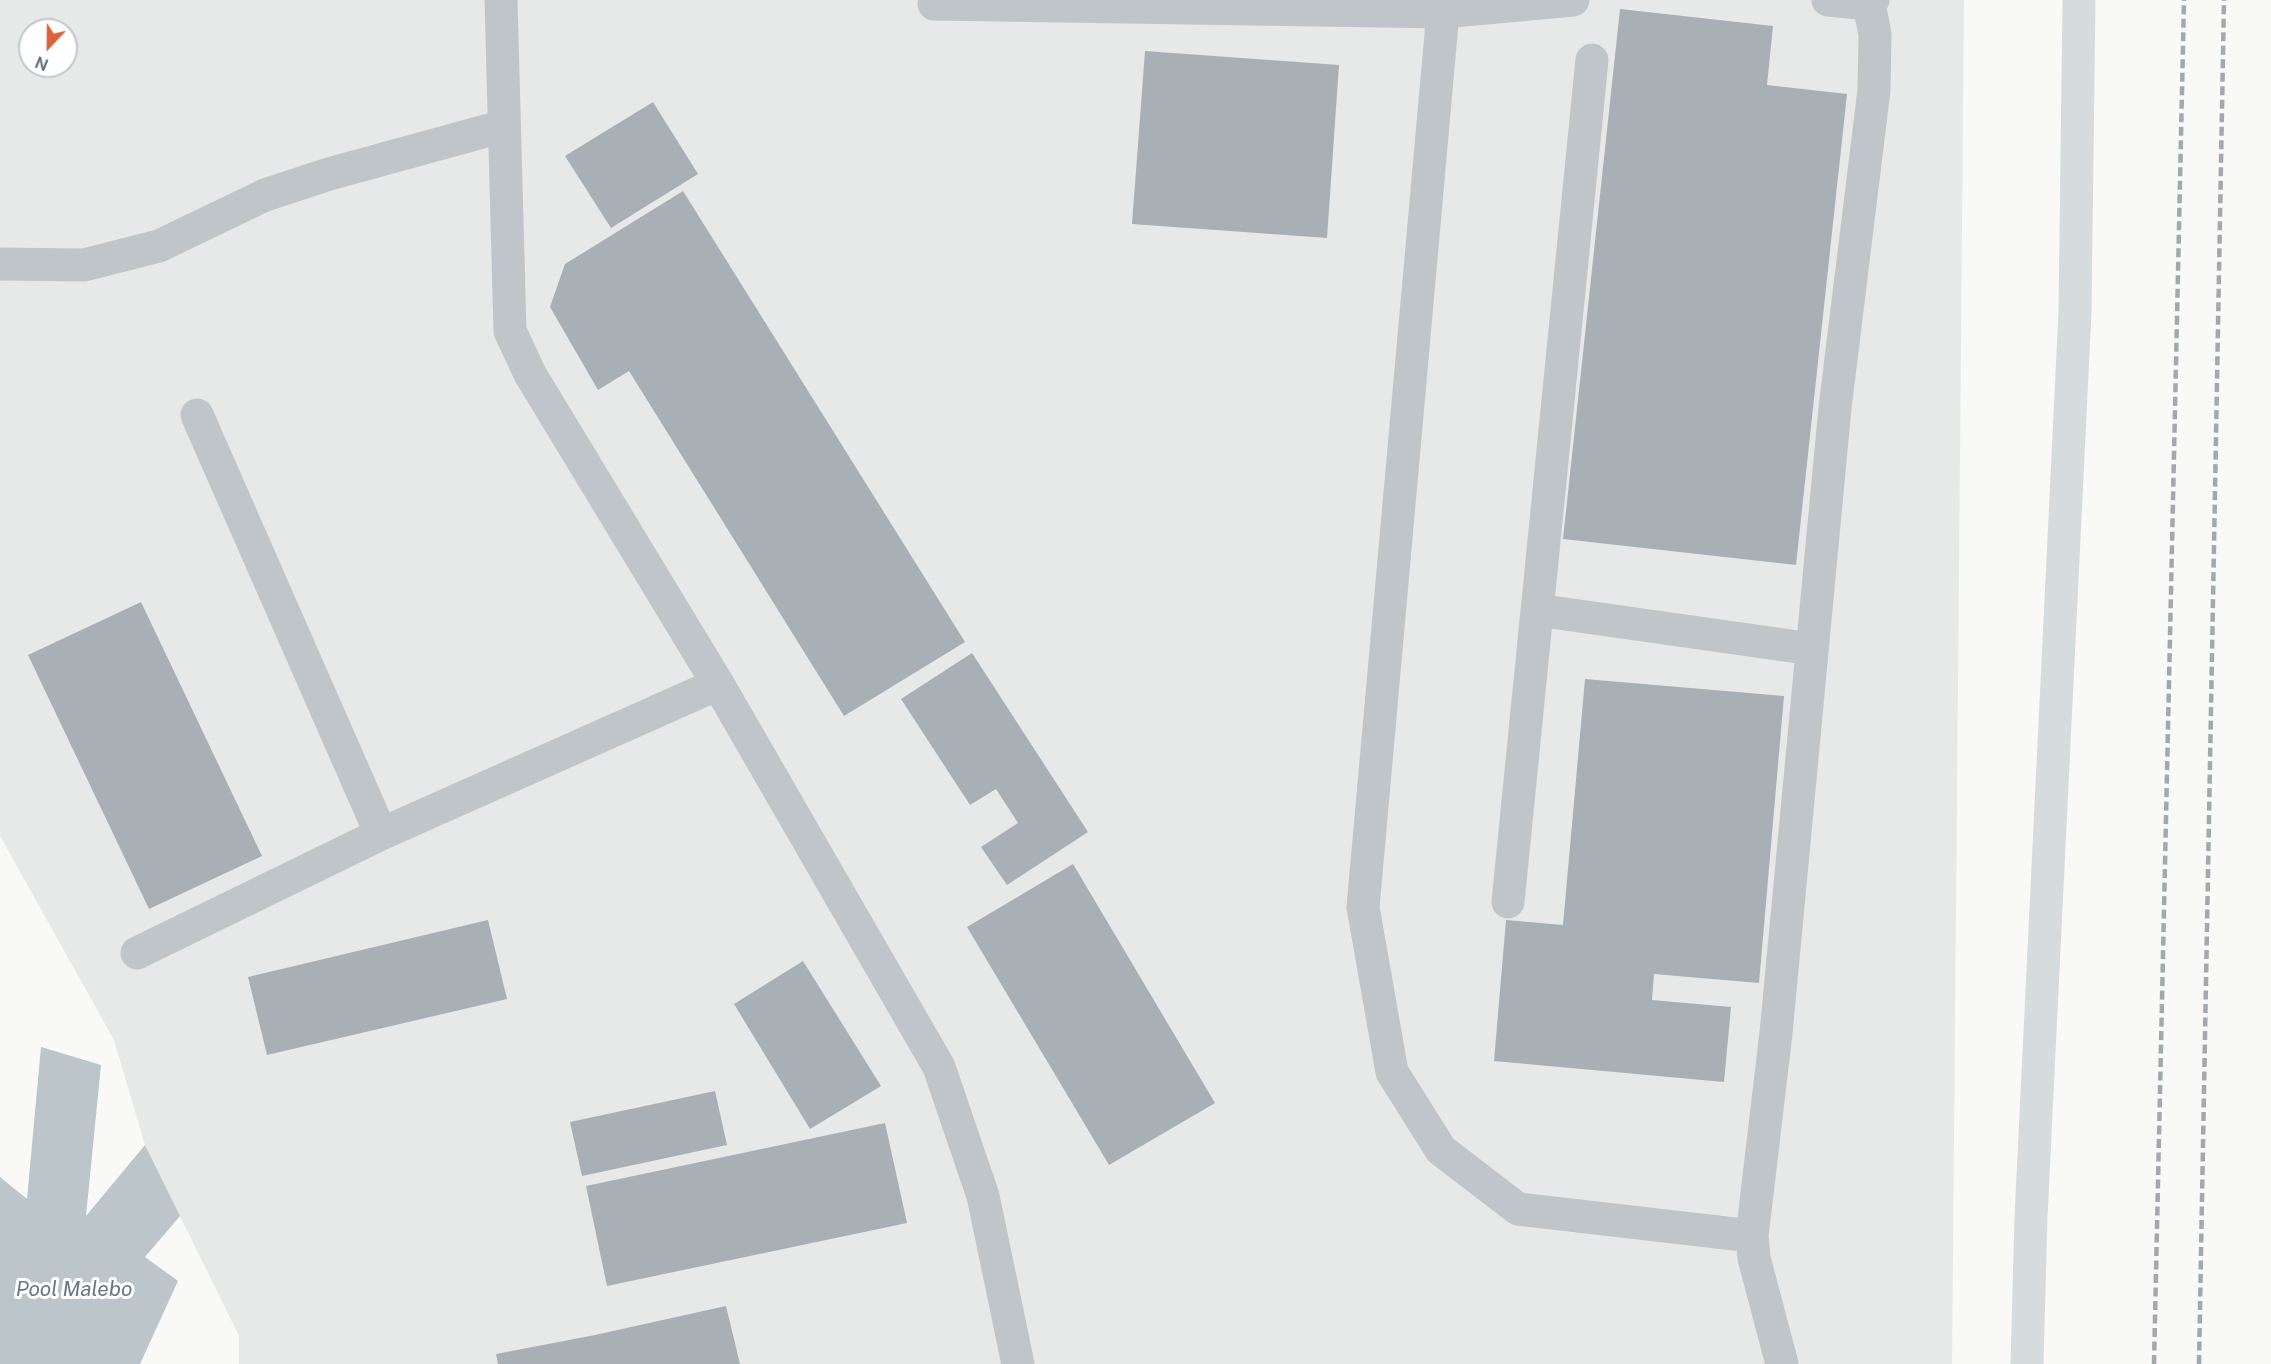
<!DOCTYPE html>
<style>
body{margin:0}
#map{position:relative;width:2271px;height:1364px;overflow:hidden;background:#f9f9f7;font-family:"Public Sans",sans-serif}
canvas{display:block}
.north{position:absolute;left:18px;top:18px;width:60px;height:60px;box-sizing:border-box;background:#fff;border:2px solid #c2c7cd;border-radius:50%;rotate:202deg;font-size:16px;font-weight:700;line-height:24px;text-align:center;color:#667481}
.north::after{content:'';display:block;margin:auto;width:21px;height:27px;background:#db6336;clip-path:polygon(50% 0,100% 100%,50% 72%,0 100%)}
</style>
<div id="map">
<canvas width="2271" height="1364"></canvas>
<div class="north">N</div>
</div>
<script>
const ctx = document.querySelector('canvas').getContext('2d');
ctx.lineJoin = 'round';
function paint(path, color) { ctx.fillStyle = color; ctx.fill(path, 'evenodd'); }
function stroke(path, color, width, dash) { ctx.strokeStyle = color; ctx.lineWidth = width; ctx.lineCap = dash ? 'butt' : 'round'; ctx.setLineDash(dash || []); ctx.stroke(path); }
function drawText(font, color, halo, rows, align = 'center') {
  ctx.font = font + ' "Public Sans",sans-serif'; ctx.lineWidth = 6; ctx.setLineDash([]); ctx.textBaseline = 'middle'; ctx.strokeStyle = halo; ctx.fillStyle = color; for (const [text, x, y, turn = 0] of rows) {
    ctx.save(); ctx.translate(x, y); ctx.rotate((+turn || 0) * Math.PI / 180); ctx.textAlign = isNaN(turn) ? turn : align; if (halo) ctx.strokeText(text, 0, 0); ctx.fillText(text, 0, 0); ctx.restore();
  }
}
paint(new Path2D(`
 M0,0H1964L1952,1364H239V1336L145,1145L114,1040L0,836ZM30,30H66V66H30Z`), '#e7e8e8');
paint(new Path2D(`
 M41,1047L101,1065L86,1216L145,1145L180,1216L145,1257L178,1281L140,1364H0V1177L27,1199Z`), '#bbc5ca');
paint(new Path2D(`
 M1620,9L1773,26L1767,85L1847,94L1796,565L1563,539Z
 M1145,51L1339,65L1327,238L1132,224Z
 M653,102L698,174L611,228L565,156Z
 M683,191L965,642L844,716L629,371L598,390L550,307L565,264Z
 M141,602L262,856L149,909L28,655Z
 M972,653L1088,832L1007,885L981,847L1018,823L996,789L970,805L901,699Z
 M1585,679L1784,696L1759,983L1654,974L1652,1000L1731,1007L1724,1082L1494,1061L1506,920L1563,925Z
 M1073,864L1215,1103L1109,1165L967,927Z
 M488,920L507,999L267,1055L248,977Z
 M803,961L881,1086L810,1129L734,1004Z
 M715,1091L727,1145L582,1176L570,1122Z
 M885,1123L907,1223L607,1286L586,1186Z
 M726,1306L740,1364H498L496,1354L595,1335Z`), '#a8b0b6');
stroke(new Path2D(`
 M501,0L510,331L530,374L718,684L939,1067L983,1196L1018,1364
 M1828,0L1869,4
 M934,4L1443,12L1573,0
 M1443,12L1363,907L1392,1072L1441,1150L1518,1209L1752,1236
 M0,264L84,265L159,246L265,195L329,174L504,126
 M197,415L381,834
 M1537,610L1812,649
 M1508,902L1592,60
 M137,953L381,834L718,684
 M1782,1364L1754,1258L1752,1236L1776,1033L1835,408L1874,90L1875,34L1869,4L1873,0`), '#c0c5c9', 33);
stroke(new Path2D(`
 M2027,1364L2031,1217L2075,312L2079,0`), '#d6dbde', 33);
stroke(new Path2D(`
 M2154,1364L2184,0
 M2199,1364L2224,0`), '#a2a9ae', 4.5, [9, 4.5]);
drawText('italic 21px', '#667982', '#fff', [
 ["Pool Malebo",74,1290]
]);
</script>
